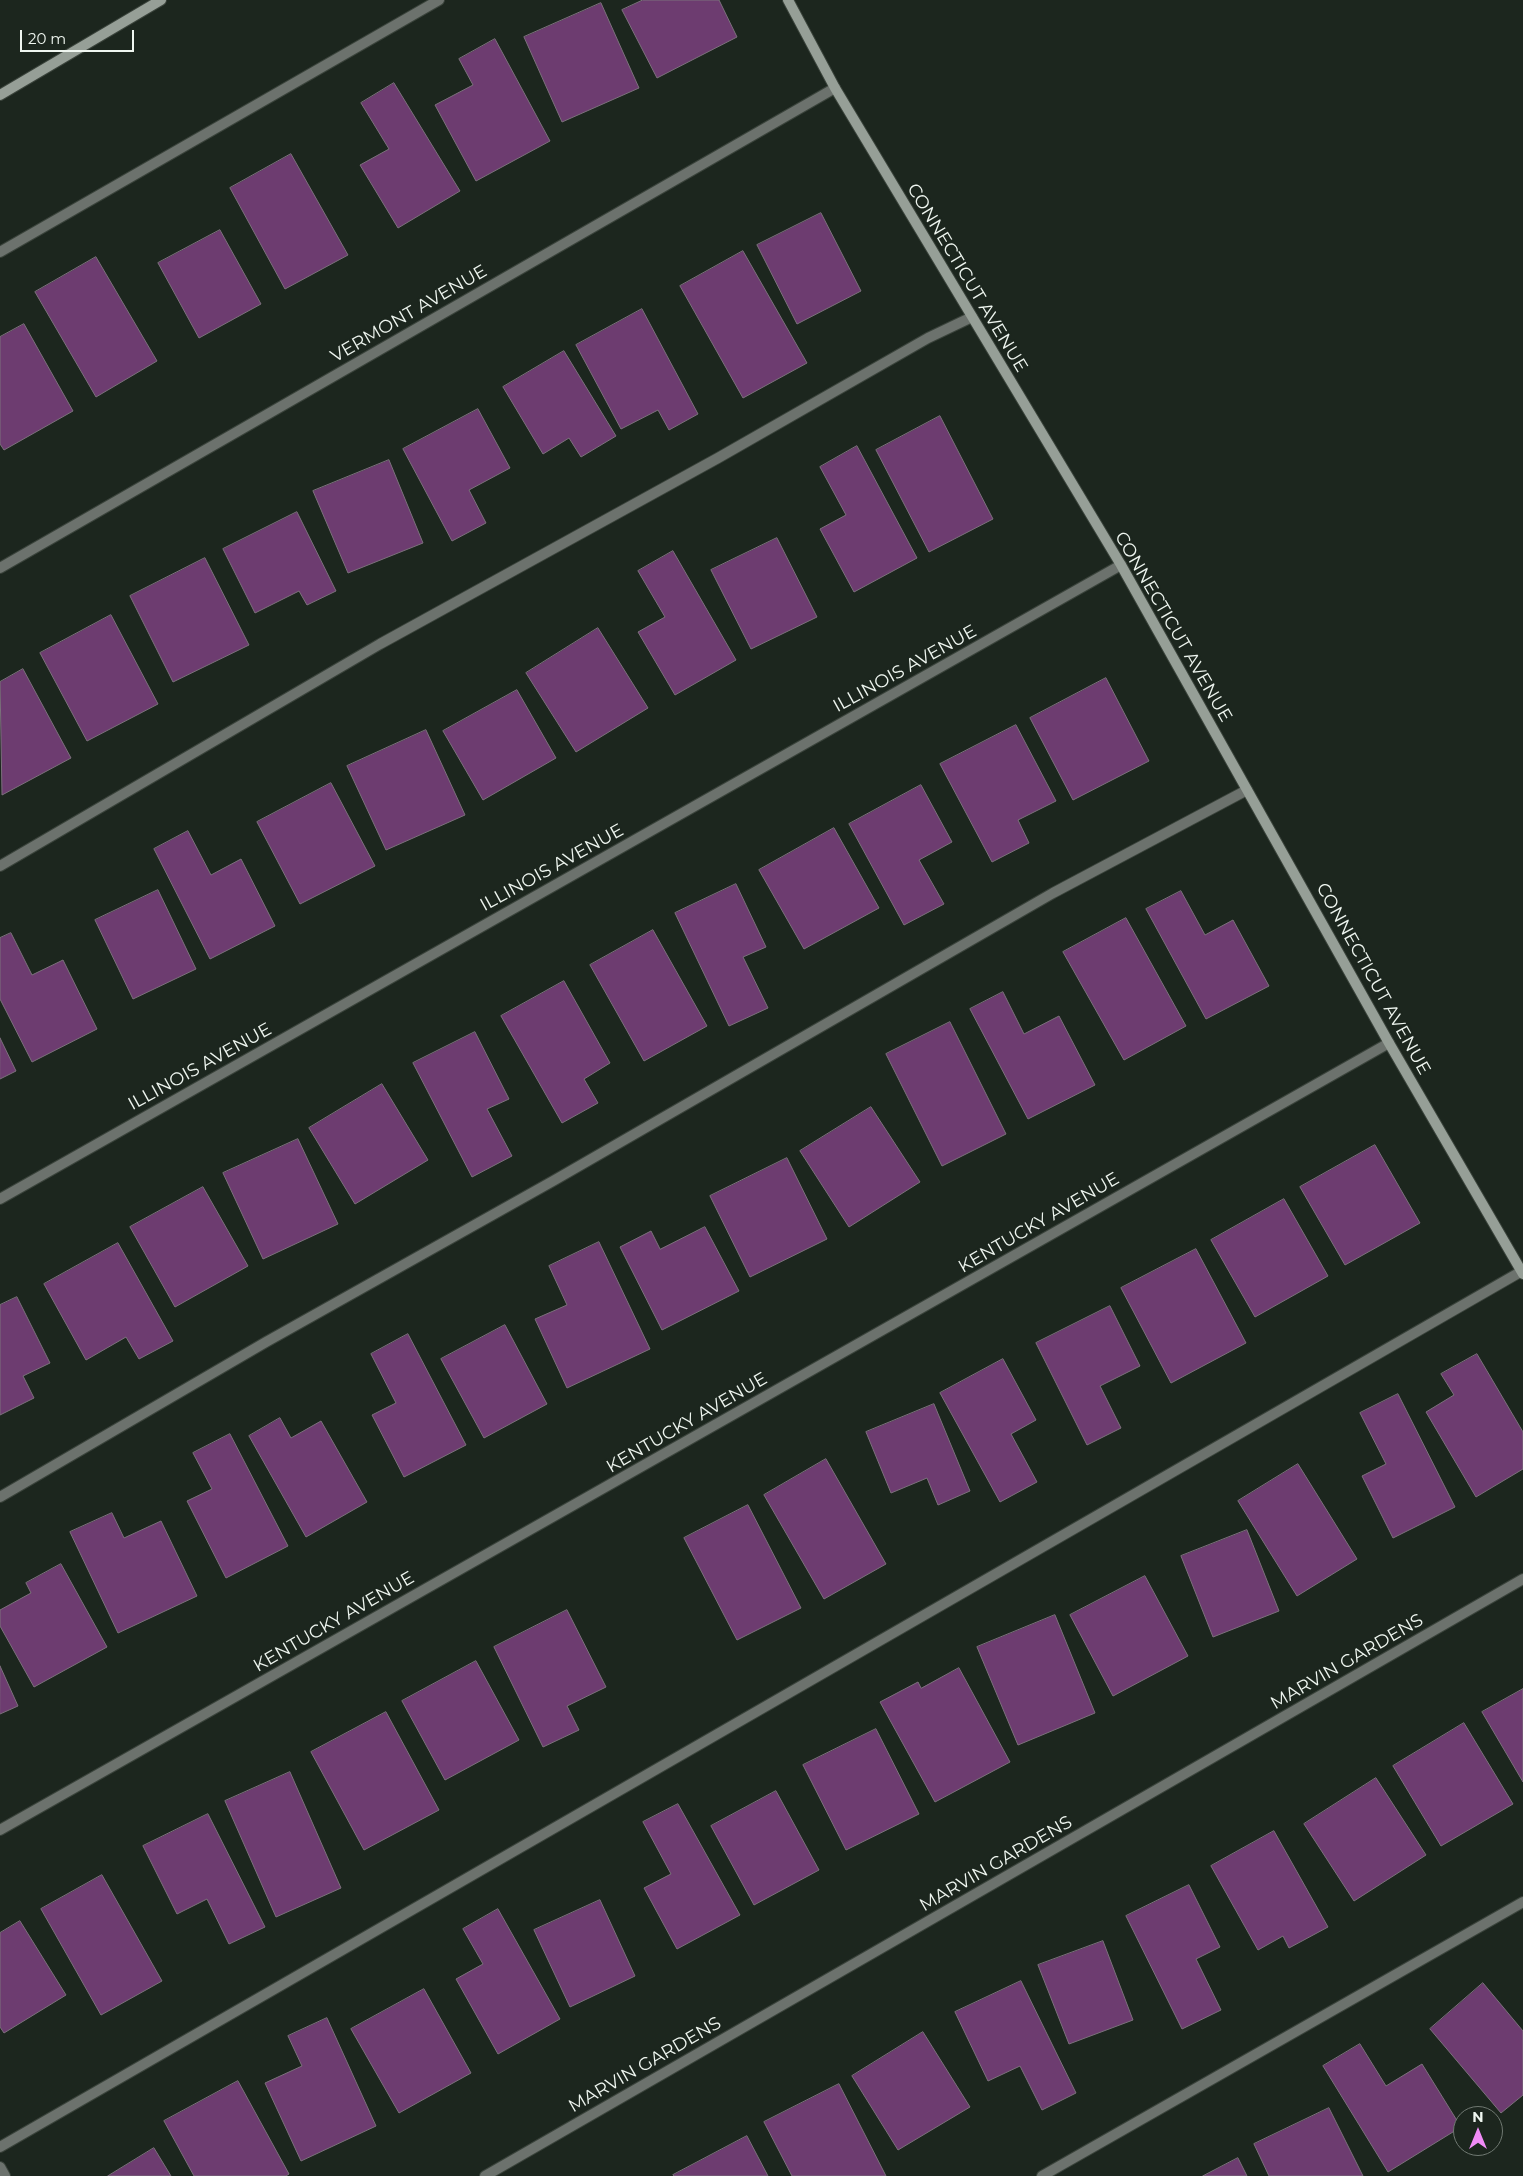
<!DOCTYPE html>
<style>
body{margin:0}
#map{position:relative;width:1523px;height:2176px;overflow:hidden;background:#1c261e;font-family:Montserrat,sans-serif}
canvas{display:block}
.north{position:absolute;left:1453px;top:2106px;width:50px;height:50px;box-sizing:border-box;background:#1c261e;border:1px solid #707972;border-radius:50%;rotate:0deg;font-size:14px;font-weight:700;line-height:20px;text-align:center;color:#eff6f0}
.north::after{content:'';display:block;margin:auto;width:18px;height:22px;background:#f08bf6;clip-path:polygon(50% 0,100% 100%,50% 72%,0 100%)}
.scale{position:absolute;left:20px;top:30px;width:114px;height:22px;box-sizing:border-box;border:2px solid #eff6f0;border-top:0;padding-left:6px;font-size:15px;line-height:18px;white-space:nowrap;color:#eff6f0;-webkit-text-stroke:4px #1c261e;paint-order:stroke}
</style>
<div id="map">
<canvas width="1523" height="2176"></canvas>
<div class="north">N</div>
<div class="scale">20 m</div>
</div>
<script>
const ctx = document.querySelector('canvas').getContext('2d');
ctx.lineJoin = 'round';
function paint(path, color) { ctx.fillStyle = color; ctx.fill(path, 'evenodd'); }
function stroke(path, color, width, dash) { ctx.strokeStyle = color; ctx.lineWidth = width; ctx.lineCap = dash ? 'butt' : 'round'; ctx.setLineDash(dash || []); ctx.stroke(path); }
function drawText(font, color, halo, rows, align = 'center') {
  ctx.font = font + ' Montserrat,sans-serif'; ctx.lineWidth = 4; ctx.setLineDash([]); ctx.textBaseline = 'middle'; ctx.strokeStyle = halo; ctx.fillStyle = color; for (const [text, x, y, turn = 0] of rows) {
    ctx.save(); ctx.translate(x, y); ctx.rotate((+turn || 0) * Math.PI / 180); ctx.textAlign = isNaN(turn) ? turn : align; if (halo) ctx.strokeText(text, 0, 0); ctx.fillText(text, 0, 0); ctx.restore();
  }
}
const building = new Path2D(`
 M643,0H719L737,37L657,78L622,10Z
 M601,3L639,88L562,122L524,37Z
 M495,39L550,141L476,181L435,105L473,85L459,59Z
 M394,83L460,191L398,228L360,165L389,149L361,103Z
 M291,154L348,255L285,289L230,188Z
 M821,213L861,291L797,324L757,245Z
 M220,230L261,304L199,338L158,263Z
 M743,251L807,363L743,398L680,286Z
 M96,257L157,361L96,397L35,292Z
 M642,309L698,414L669,430L658,410L621,429L576,345Z
 M24,324L73,411L4,450L0,444V337Z
 M564,351L616,436L581,457L569,438L543,454L503,387Z
 M478,409L510,468L469,490L486,523L452,541L403,449Z
 M940,416L993,519L929,552L876,450Z
 M857,446L917,558L854,592L820,529L846,515L820,467Z
 M389,460L423,543L348,573L313,491Z
 M297,512L336,591L307,605L299,591L255,613L223,549Z
 M777,538L817,617L751,649L711,570Z
 M673,551L736,660L675,695L638,632L665,617L638,571Z
 M205,558L249,645L173,682L130,596Z
 M111,615L158,704L87,741L40,653Z
 M598,628L648,708L576,752L526,673Z
 M23,669L71,758L2,795L0,682Z
 M1106,678L1149,761L1073,800L1030,718Z
 M517,690L556,758L483,800L443,731Z
 M1016,725L1056,801L1018,820L1029,843L992,862L940,764Z
 M426,730L465,815L386,850L347,766Z
 M331,783L375,866L300,904L257,822Z
 M921,785L952,842L919,860L944,904L904,925L849,824Z
 M834,828L879,908L804,949L759,870Z
 M188,831L211,875L241,859L275,926L210,959L154,849Z
 M736,884L766,947L743,957L768,1008L729,1026L675,913Z
 M158,890L196,969L133,999L95,920Z
 M1181,891L1205,935L1233,920L1269,986L1206,1019L1146,909Z
 M1126,918L1186,1026L1124,1060L1063,952Z
 M653,930L707,1026L644,1061L590,965Z
 M11,933L32,975L63,960L97,1029L32,1062L0,999V938Z
 M564,981L610,1063L584,1079L598,1103L562,1123L501,1016Z
 M1003,992L1024,1034L1059,1016L1095,1085L1028,1119L970,1009Z
 M950,1022L1006,1134L942,1166L886,1054Z
 M475,1032L509,1099L487,1109L512,1156L472,1177L413,1063Z
 M0,1038L16,1071L0,1079Z
 M382,1084L428,1160L355,1204L309,1128Z
 M871,1107L920,1182L849,1227L800,1151Z
 M298,1139L338,1224L263,1259L223,1173Z
 M1375,1145L1420,1223L1345,1265L1300,1187Z
 M787,1158L827,1239L750,1277L710,1196Z
 M203,1187L248,1266L175,1307L130,1227Z
 M1284,1199L1328,1276L1255,1317L1211,1240Z
 M705,1227L739,1291L662,1330L620,1247L651,1231L660,1249Z
 M599,1242L650,1349L567,1388L535,1319L567,1305L549,1266Z
 M118,1243L173,1341L139,1359L126,1337L86,1360L44,1284Z
 M1196,1249L1246,1343L1171,1383L1121,1288Z
 M17,1297L50,1363L23,1376L34,1398L0,1415V1305Z
 M1110,1306L1140,1366L1100,1386L1121,1428L1087,1445L1036,1343Z
 M505,1325L547,1404L484,1438L441,1359Z
 M408,1334L466,1445L404,1477L372,1415L396,1403L371,1354Z
 M1477,1354L1523,1432V1469L1476,1497L1426,1412L1454,1395L1441,1374Z
 M1003,1359L1036,1420L1011,1434L1037,1482L1000,1502L940,1393Z
 M1398,1394L1455,1507L1393,1538L1362,1476L1386,1464L1360,1413Z
 M934,1404L970,1491L938,1505L927,1478L891,1493L866,1432Z
 M280,1418L291,1438L321,1421L367,1502L306,1537L249,1436Z
 M230,1434L288,1546L226,1578L187,1501L212,1489L193,1453Z
 M826,1459L886,1564L824,1599L764,1495Z
 M1298,1464L1357,1559L1297,1596L1238,1501Z
 M748,1505L801,1608L737,1640L684,1538Z
 M112,1513L124,1538L161,1521L197,1596L118,1633L70,1532Z
 M1247,1530L1279,1611L1213,1637L1181,1556Z
 M61,1564L107,1647L34,1687L0,1626V1610L31,1593L26,1583Z
 M1145,1576L1188,1656L1113,1696L1070,1615Z
 M567,1610L606,1687L567,1706L579,1730L543,1747L494,1647Z
 M1055,1615L1095,1713L1018,1745L977,1647Z
 M476,1661L519,1740L445,1780L402,1701Z
 M0,1666L18,1706L0,1714Z
 M959,1668L1010,1762L935,1802L880,1702L918,1682L921,1688Z
 M1523,1689V1782L1482,1712Z
 M386,1712L439,1810L364,1850L311,1752Z
 M1464,1723L1513,1804L1441,1846L1393,1766Z
 M876,1729L919,1814L846,1850L803,1765Z
 M290,1772L341,1888L276,1917L225,1801Z
 M1376,1778L1426,1855L1354,1901L1304,1824Z
 M776,1791L819,1870L754,1905L711,1826Z
 M678,1804L740,1915L677,1949L644,1888L671,1874L643,1822Z
 M208,1814L265,1927L229,1944L207,1899L177,1914L143,1846Z
 M1274,1831L1328,1927L1289,1948L1283,1936L1258,1950L1211,1866Z
 M102,1875L162,1981L101,2015L41,1909Z
 M1189,1885L1220,1947L1196,1959L1221,2010L1182,2029L1126,1916Z
 M600,1900L635,1976L570,2007L534,1930Z
 M498,1909L560,2019L498,2054L456,1979L483,1964L463,1929Z
 M20,1921L66,1995L4,2033L0,2027V1933Z
 M1103,1941L1133,2020L1069,2044L1038,1965Z
 M1021,1981L1076,2093L1042,2110L1020,2066L988,2081L955,2012Z
 M1483,1983L1523,2031V2095L1501,2113L1430,2029Z
 M424,1989L471,2073L399,2113L351,2029Z
 M327,2018L376,2126L301,2161L265,2083L302,2066L288,2036Z
 M923,2032L970,2107L898,2150L852,2076Z
 M1360,2044L1386,2086L1422,2064L1461,2127L1388,2172L1323,2066Z
 M238,2081L289,2174L286,2176H194L164,2121Z
 M839,2084L886,2176H792L764,2122Z
 M1329,2108L1363,2176H1269L1254,2144Z
 M747,2136L768,2176H674L673,2175Z
 M154,2148L171,2176H108Z
 M1238,2158L1247,2176H1203Z`);
paint(building, '#6d3c70');
stroke(building, '#7c717c', 1);
const lane = new Path2D(`
 M0,252L439,0
 M0,866L380,644L718,458L928,338L972,317
 M0,1497L266,1342L553,1181L1053,893L1247,790
 M0,2147L1522,1271
 M1042,2176L1523,1902`);
const street = new Path2D(`
 M0,568L835,88
 M0,1199L1121,565
 M0,1830L1389,1043
 M0,2167L5,2176
 M485,2176L1523,1579`);
const secondary = new Path2D(`
 M788,0L835,88L1121,565L1389,1043L1523,1274
 M0,95L161,0`);
stroke(lane, '#3a433b', 12);
stroke(street, '#3a433b', 12);
stroke(secondary, '#3a433b', 12);
stroke(lane, '#6c726d', 10);
stroke(street, '#6c726d', 10);
stroke(secondary, '#969f97', 10);
drawText('18px', '#eff6f0', '#1c261e', [
 ["CONNECTICUT AVENUE",967,278,59],
 ["VERMONT AVENUE",409,314,-30],
 ["CONNECTICUT AVENUE",1173,627,60],
 ["ILLINOIS AVENUE",905,669,-29],
 ["ILLINOIS AVENUE",552,868,-29],
 ["CONNECTICUT AVENUE",1373,979,61],
 ["ILLINOIS AVENUE",200,1067,-29],
 ["KENTUCKY AVENUE",1039,1223,-30],
 ["KENTUCKY AVENUE",687,1423,-30],
 ["KENTUCKY AVENUE",334,1622,-30],
 ["MARVIN GARDENS",1347,1662,-30],
 ["MARVIN GARDENS",996,1864,-30],
 ["MARVIN GARDENS",645,2065,-30]
]);
</script>
